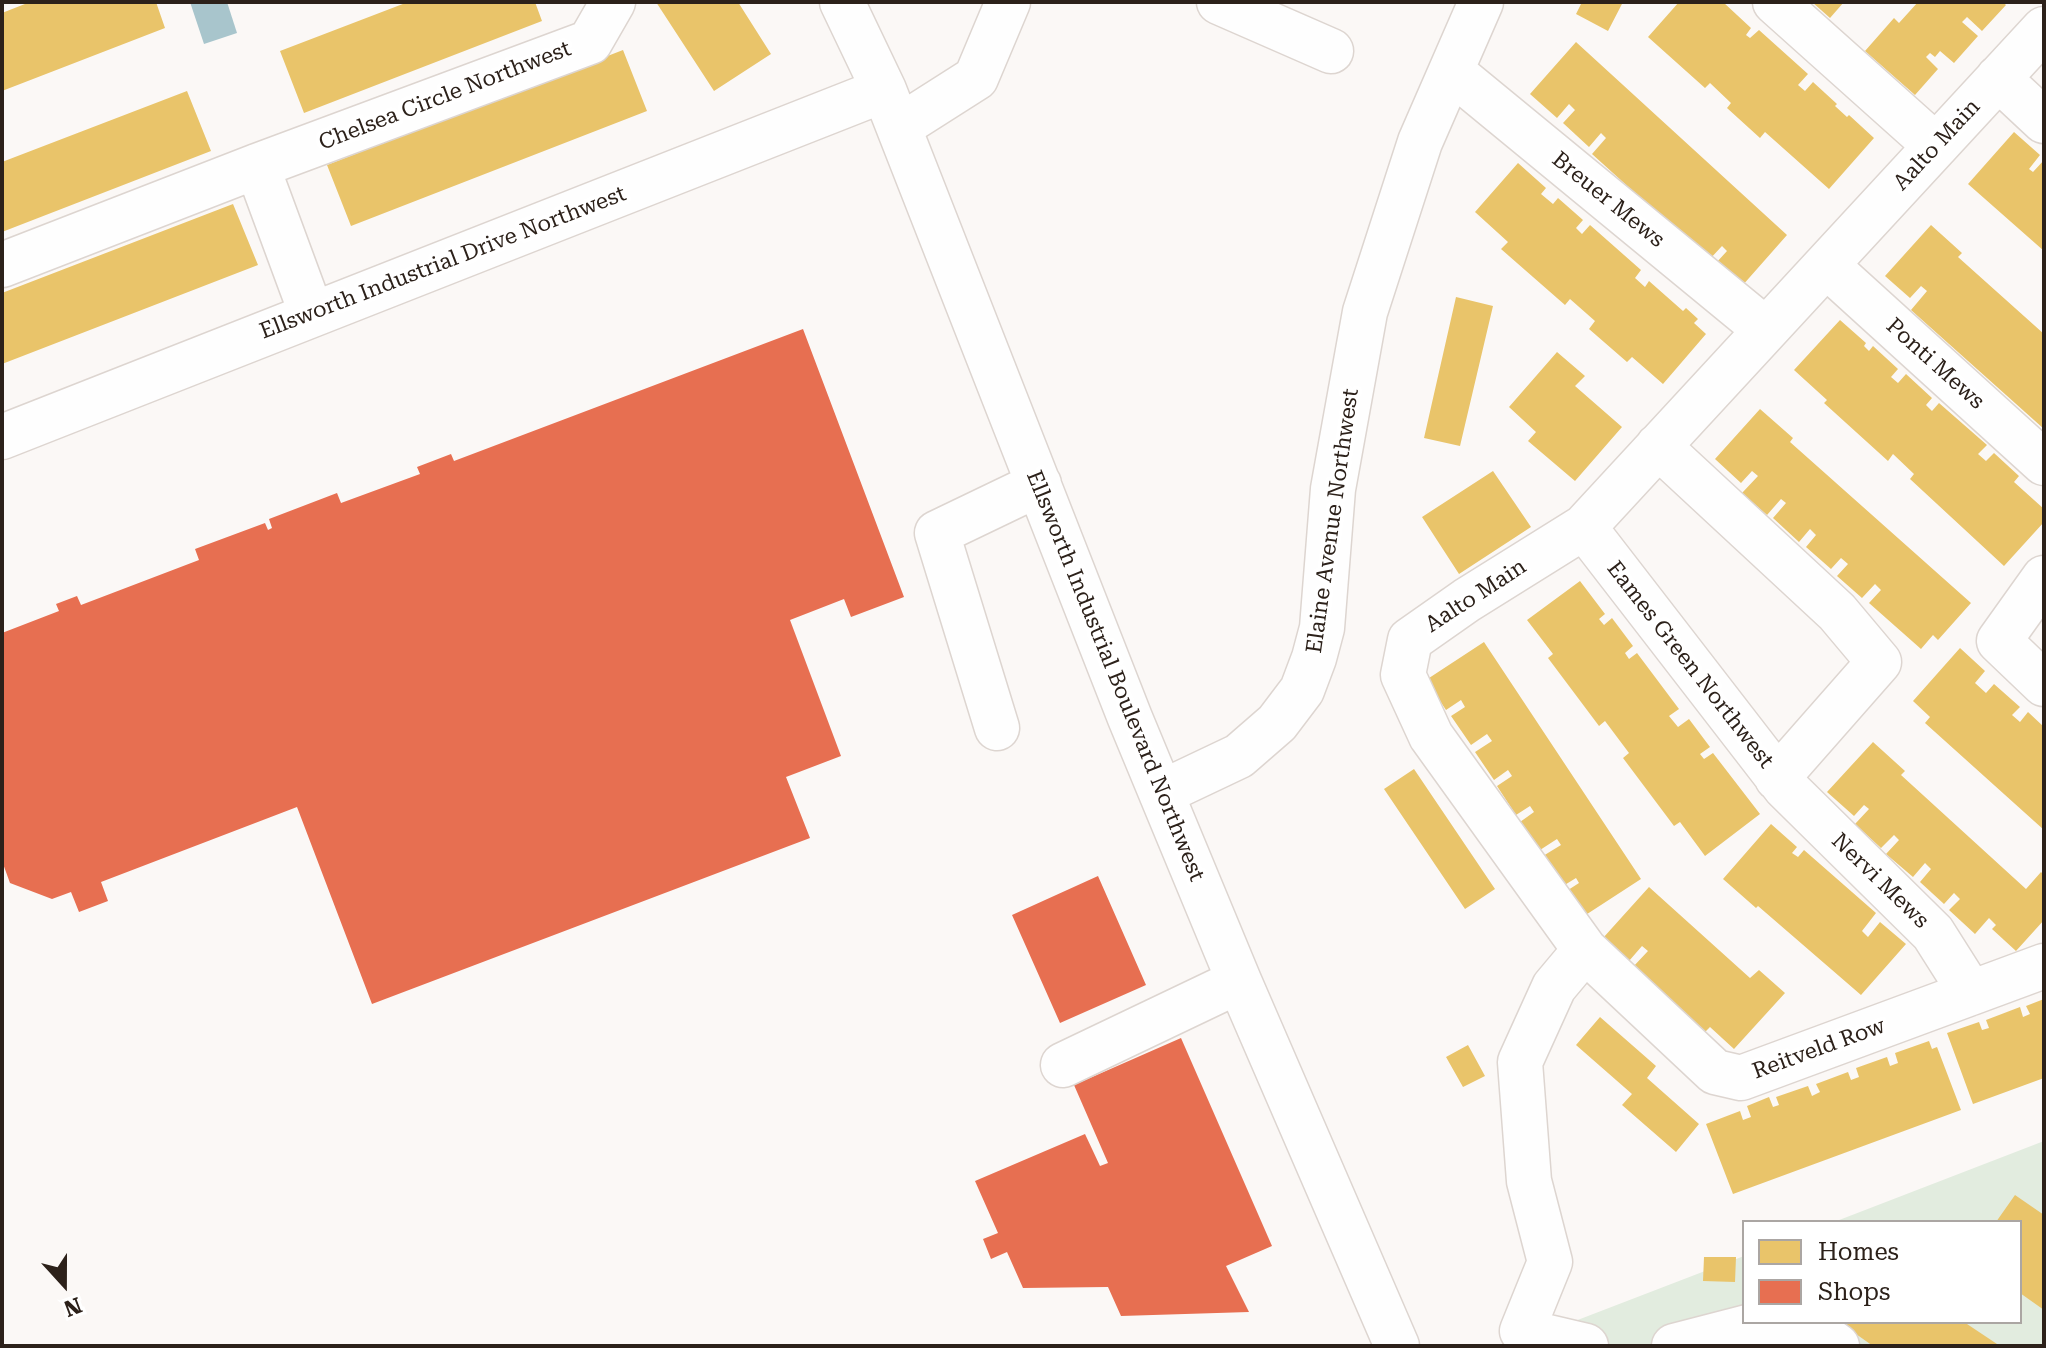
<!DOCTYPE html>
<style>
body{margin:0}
#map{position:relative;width:2046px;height:1348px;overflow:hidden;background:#fbf8f6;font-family:"Roboto Serif",serif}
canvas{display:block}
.frame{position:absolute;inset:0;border:4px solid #2c211a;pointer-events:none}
.legend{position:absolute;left:1742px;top:1220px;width:280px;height:104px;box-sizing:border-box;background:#fff;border:2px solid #aba6a3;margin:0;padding:10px 14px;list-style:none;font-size:24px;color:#2c211a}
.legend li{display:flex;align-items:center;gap:16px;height:40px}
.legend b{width:40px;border:2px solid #aba6a3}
.north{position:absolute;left:24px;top:1244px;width:80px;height:80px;-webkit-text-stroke:6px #fff;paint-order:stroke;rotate:159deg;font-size:22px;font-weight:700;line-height:32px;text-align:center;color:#2c211a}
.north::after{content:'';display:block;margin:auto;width:28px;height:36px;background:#2c211a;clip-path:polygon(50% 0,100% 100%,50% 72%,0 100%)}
</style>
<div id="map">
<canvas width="2046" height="1348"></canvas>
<div class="frame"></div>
<ul class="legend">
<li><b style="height:22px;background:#e9c46a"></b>Homes</li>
<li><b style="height:22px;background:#e76f51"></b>Shops</li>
</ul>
<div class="north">N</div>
</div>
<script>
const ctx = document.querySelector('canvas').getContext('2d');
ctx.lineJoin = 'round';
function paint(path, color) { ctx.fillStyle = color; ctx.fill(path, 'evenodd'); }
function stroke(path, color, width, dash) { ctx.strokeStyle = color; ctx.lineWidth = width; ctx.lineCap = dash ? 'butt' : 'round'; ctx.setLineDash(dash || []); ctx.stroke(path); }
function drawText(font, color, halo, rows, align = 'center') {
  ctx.font = font + ' "Roboto Serif",serif'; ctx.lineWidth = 8; ctx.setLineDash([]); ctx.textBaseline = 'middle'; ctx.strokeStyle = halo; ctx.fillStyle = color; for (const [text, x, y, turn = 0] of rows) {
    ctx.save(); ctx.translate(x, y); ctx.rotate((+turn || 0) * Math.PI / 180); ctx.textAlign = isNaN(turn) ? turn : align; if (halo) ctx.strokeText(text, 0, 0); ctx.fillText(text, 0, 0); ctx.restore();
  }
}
paint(new Path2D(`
 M2044,1141V1346H1510L1744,1256V1322H2020V1222H1834Z`), '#e2ecdf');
paint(new Path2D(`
 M190,2H227L237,33L204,44Z`), '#a8c5cc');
paint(new Path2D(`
 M30,2H156L165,28L2,91V13Z
 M408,2H535L542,21L304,113L280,51Z
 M656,2H738L771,54L714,91Z
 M1582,2H1623L1608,31L1576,14Z
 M1679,2H1723L1751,28L1746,35L1750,38L1759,30L1808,74L1798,85L1805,91L1813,82L1837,104L1835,106L1847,117L1849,115L1874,138L1829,189L1765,132L1760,138L1727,108L1731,103L1710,83L1705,88L1648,37Z
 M1812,2H1844L1830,18Z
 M1918,2H2003L2006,5L1982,31L1967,17L1962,22L1978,36L1954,63L1940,51L1935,57L1930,53L1926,57L1938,69L1915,95L1865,51L1894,18L1899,23Z
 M1576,42L1787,235L1742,286L1716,263L1727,251L1722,246L1709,260L1592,154L1606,138L1601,133L1589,147L1563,123L1575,110L1569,104L1557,118L1530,94Z
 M623,50L647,111L351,226L327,165Z
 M187,91L211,151L2,232V162Z
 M2014,132L2040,155L2029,169L2033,172L2044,160V251L1968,184Z
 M1518,163L1546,188L1541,194L1553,204L1558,198L1583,220L1576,228L1582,234L1590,225L1641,270L1635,278L1645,287L1649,281L1683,311L1686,308L1698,319L1694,323L1706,334L1663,384L1632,357L1627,362L1589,329L1595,321L1570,299L1565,305L1501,249L1508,242L1475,212Z
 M233,204L258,265L2,364V293Z
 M1931,225L1962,253L1958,257L2044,334V429L1911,310L1927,291L1921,286L1910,298L1885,276Z
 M1456,297L1493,306L1460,446L1424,438Z
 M1840,320L1866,343L1864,346L1869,351L1873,346L1898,369L1891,377L1898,383L1906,374L1932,398L1926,405L1932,411L1939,403L1987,445L1978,454L1986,461L1994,453L2019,476L2014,482L2044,509V522L2004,566L1910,479L1914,474L1893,454L1888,461L1824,403L1827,400L1794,370Z
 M1557,352L1585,376L1575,386L1622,427L1575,481L1528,441L1536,432L1509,407Z
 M1760,409L1793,438L1790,442L1971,603L1938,640L1933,635L1921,649L1869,603L1881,590L1875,584L1862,598L1837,576L1848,564L1841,558L1831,569L1806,547L1816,535L1810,529L1799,542L1773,518L1786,503L1781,499L1767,515L1742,493L1758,476L1752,471L1741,483L1715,459Z
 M1493,471L1531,527L1459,574L1422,517Z
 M1580,581L1605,614L1599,619L1604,625L1612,618L1633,646L1625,653L1629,659L1637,653L1679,709L1669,716L1678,727L1689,719L1710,747L1700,754L1704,759L1713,753L1760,814L1705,856L1680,822L1674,826L1623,758L1629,753L1605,721L1599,726L1548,658L1553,654L1527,620Z
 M1484,642L1641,879L1581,918L1565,892L1579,883L1576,878L1563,886L1543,856L1561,845L1557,839L1540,850L1520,822L1534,812L1530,806L1516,815L1497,786L1512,776L1508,770L1494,780L1475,752L1492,741L1487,734L1471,745L1451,716L1465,707L1461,700L1446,710L1426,680Z
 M1960,648L1985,671L1975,683L1986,693L1994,684L2020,707L2012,715L2020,722L2028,712L2044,727V830L1925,723L1930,717L1913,701Z
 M1873,742L1905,771L1901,775L2026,889L2041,872L2044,875V920L2016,951L1992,929L1996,925L1989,918L1975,934L1949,910L1960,899L1954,893L1944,904L1920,882L1931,869L1925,863L1913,877L1886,854L1899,840L1894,835L1881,848L1855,824L1869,809L1864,805L1854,816L1827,792Z
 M1414,769L1495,889L1465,909L1384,789Z
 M1771,824L1797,847L1792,853L1798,857L1804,850L1876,913L1862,931L1868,937L1880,922L1906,944L1861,995L1758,906L1756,908L1723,879Z
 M1649,887L1750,978L1759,970L1785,993L1734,1049L1710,1027L1704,1033L1632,968L1648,951L1642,946L1629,961L1603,938Z
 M2044,999V1078L1973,1104L1947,1033L1979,1022L1982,1030L1989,1028L1986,1020L2020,1007L2023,1017L2030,1014L2026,1006Z
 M1600,1017L1656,1066L1647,1078L1699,1124L1676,1152L1622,1105L1632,1094L1576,1045Z
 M1929,1041L1932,1049L1937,1047L1961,1110L1733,1194L1706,1124L1740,1111L1743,1120L1751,1117L1747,1106L1769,1097L1773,1107L1779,1105L1776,1097L1808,1086L1812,1096L1820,1092L1816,1084L1848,1072L1851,1080L1859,1077L1856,1068L1887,1057L1890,1066L1898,1063L1895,1053Z
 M1468,1045L1485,1076L1463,1087L1446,1057Z
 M2015,1195L2044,1215V1310L2020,1293V1222H1996Z
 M1704,1257H1736L1735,1282L1703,1281Z
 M1839,1322H1964L2000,1346H1873Z`), '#e9c46a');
paint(new Path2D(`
 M803,329L904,597L851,617L844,599L790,620L841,756L786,777L810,838L372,1004L297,807L101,882L108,901L79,912L71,892L52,899L10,883L2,861V633L59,611L56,604L77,596L81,605L199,560L195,549L265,523L268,530L272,528L269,519L337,493L341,503L420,474L417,467L451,454L454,461Z
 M1098,876L1146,985L1060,1023L1012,915Z
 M1181,1038L1272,1246L1226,1266L1249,1312L1121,1316L1108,1287L1023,1288L1007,1252L991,1259L983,1239L998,1233L975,1181L1085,1134L1100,1166L1108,1163L1074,1085Z`), '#e76f51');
const minor = new Path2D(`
 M842,2L884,90L1130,718L1239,981L1397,1346
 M1219,2L1331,51
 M1775,2L1936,146
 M1451,71L1766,330
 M1998,78L2044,121
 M899,127L976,78L1008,2
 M257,166L312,315
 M2,265L257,166L590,42L613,2
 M1826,265L2044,463
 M2,437L884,90
 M1658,446L1837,612L1879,662L1777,778
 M1584,527L1785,787L1933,933L1971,993
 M2044,578L1999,641L2044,684
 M997,728L937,533L1039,484
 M1161,793L1239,756L1277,723L1302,690L1314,658L1322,628L1333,489L1365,312L1420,142L1481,2
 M1585,950L1715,1072L1741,1078L2044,966
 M1063,1065L1239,981
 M1522,1331L1550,1262L1529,1181L1520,1062L1554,987L1585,950L1431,736L1403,675L1410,640L1467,600L1584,527L2044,29
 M1522,1331L1586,1346
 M1674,1346L1759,1324L1811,1327L1837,1346`);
stroke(minor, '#ddd5d0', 47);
stroke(minor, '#fefefe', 44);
drawText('22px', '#2c211a', '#fff', [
 ["Chelsea Circle Northwest",445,96,-21],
 ["Aalto Main",1937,145,-47],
 ["Breuer Mews",1608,200,39],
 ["Ellsworth Industrial Drive Northwest",443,263,-21],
 ["Ponti Mews",1935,364,42],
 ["Elaine Avenue Northwest",1333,521,-82],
 ["Aalto Main",1476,596,-33],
 ["Eames Green Northwest",1690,665,52],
 ["Ellsworth Industrial Boulevard Northwest",1115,676,68],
 ["Nervi Mews",1880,881,44],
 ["Reitveld Row",1819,1049,-20]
]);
</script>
